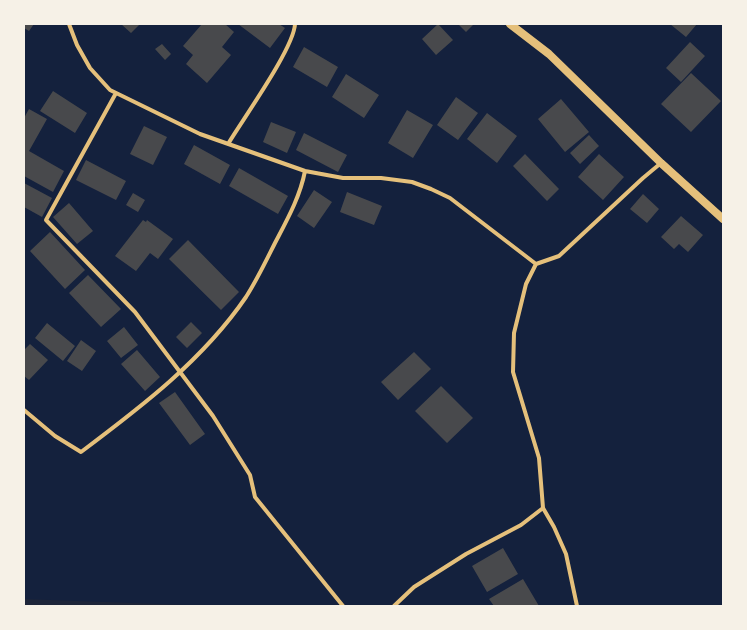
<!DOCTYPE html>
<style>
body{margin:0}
#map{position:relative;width:747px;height:630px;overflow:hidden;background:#14213d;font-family:"PT Sans Narrow",sans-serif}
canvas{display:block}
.frame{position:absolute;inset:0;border:25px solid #f6f1e7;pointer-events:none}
</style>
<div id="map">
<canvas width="747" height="630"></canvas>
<div class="frame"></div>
</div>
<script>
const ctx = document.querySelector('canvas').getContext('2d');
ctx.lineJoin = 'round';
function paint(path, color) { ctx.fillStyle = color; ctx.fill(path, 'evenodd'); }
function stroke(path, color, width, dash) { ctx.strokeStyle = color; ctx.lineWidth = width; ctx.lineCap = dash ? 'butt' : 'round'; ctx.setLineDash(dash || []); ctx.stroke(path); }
paint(new Path2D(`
 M24,599L186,605L187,606H24Z`), '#1d2539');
paint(new Path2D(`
 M24,24H34L29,31L24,28Z
 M121,24H140L131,33Z
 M202,24H225L234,32L222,47L231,55L207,83L186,64L193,55L183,46Z
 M238,24H279L285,28L270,48Z
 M438,24L453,40L436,55L422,39Z
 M458,24H474L466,32Z
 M670,24H697L686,37Z
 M690,42L705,56L681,82L666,68Z
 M162,44L171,54L165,60L155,49Z
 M304,47L338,67L327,87L293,67Z
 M691,73L721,101L691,132L661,104Z
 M346,74L379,95L364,118L332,97Z
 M53,91L87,113L75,133L40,111Z
 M456,97L478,113L458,140L437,125Z
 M561,99L589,132L565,152L538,119Z
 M29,109L47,119L29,151L64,171L53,192L24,176V118Z
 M407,110L433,125L413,158L388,143Z
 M487,113L517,136L497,163L467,139Z
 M271,122L296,132L287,153L263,142Z
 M144,126L167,137L153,165L130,154Z
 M304,133L347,155L338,172L296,150Z
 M589,135L599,146L580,164L570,153Z
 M194,145L230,165L220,184L184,164Z
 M525,154L559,189L547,201L513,166Z
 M599,154L624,177L603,200L578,177Z
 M86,160L126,181L116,200L76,180Z
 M239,168L288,196L278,214L229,186Z
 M24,183L52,198L42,217L24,207Z
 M314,190L332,202L314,228L297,216Z
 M347,192L382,206L374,225L340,212Z
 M133,193L145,200L138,212L126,205Z
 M643,194L659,209L647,223L630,209Z
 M69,203L93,231L77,244L53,217Z
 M681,216L703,235L688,252L679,244L674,249L661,237Z
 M143,220L146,222L147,220L173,239L158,259L150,253L136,271L115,256Z
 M50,232L85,270L65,289L30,251Z
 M188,240L239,292L221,310L169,259Z
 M88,275L121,309L101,327L69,293Z
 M191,322L202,333L187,348L176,337Z
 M47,323L75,346L63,361L35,338Z
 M124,327L138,345L121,358L107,341Z
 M81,340L96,351L82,371L67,361Z
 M30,344L48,360L29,380L24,376V350Z
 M137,350L160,377L145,391L121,364Z
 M414,352L431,369L398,400L381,382Z
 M441,386L473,418L447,443L415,411Z
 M175,392L205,434L190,445L159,403Z
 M503,548L518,574L487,592L472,566Z
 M523,579L539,606H494L489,599Z`), '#48494c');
stroke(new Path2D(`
 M69,24L77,45L90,68L110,90L200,134L305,171L343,178H381L412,182L431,189L450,198L536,264
 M116,93L46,220L135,312L213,416L250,475L255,497L343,606
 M228,144C243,119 294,48 295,24
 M24,410L55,436L81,452C141,407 203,360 246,297C257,280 266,261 275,243C287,220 300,197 305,171
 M394,606L414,587L466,554L521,525L543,508
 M577,606L566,554L554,527L543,508L539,458L513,372L514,333L526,284L536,264L559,256L643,178L661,163`), '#e5c07b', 4);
stroke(new Path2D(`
 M510,24L549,54L661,163L723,219`), '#e5c07b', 8);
</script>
